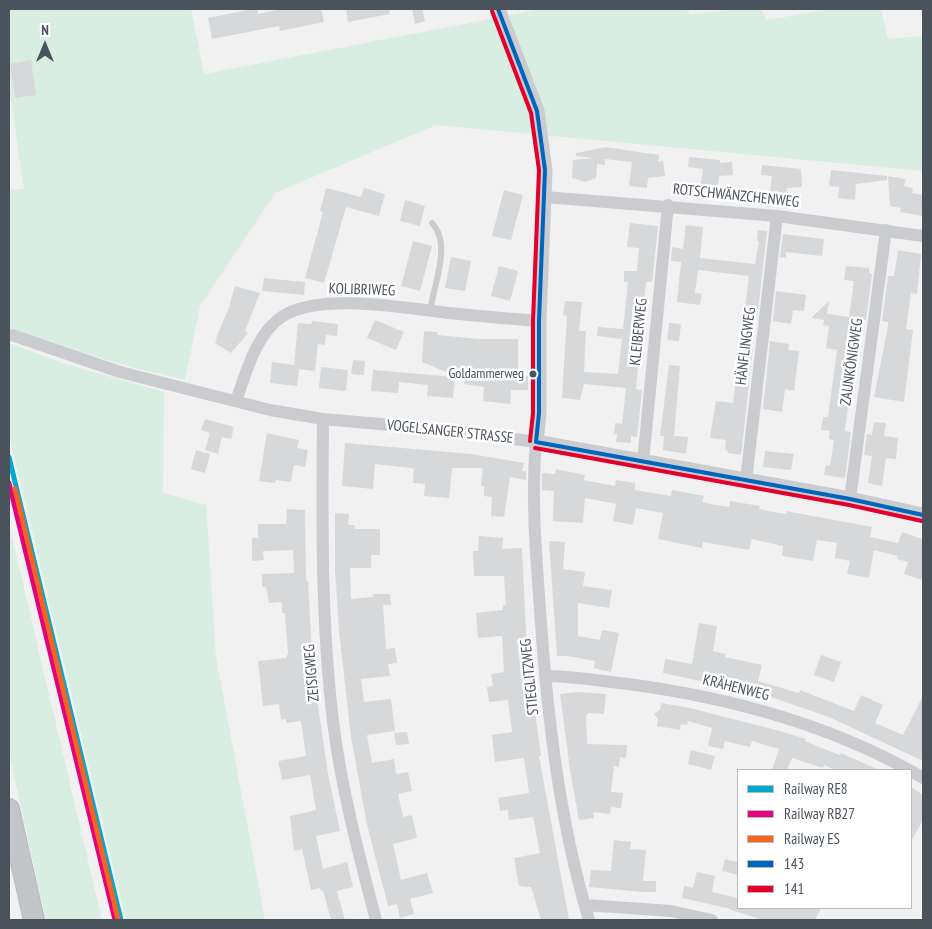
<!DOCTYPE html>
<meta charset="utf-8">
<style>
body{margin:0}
#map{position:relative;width:932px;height:929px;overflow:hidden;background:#f1f1f1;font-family:"PT Sans Narrow",sans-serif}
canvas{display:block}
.frame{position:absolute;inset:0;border:10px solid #4a525c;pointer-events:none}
.legend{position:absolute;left:737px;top:769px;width:175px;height:140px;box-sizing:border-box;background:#fff;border:1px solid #b7babe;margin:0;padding:6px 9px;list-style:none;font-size:15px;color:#4a525c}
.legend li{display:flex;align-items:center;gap:10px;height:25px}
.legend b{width:25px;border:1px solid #b7babe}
.north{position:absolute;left:20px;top:20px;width:50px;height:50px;-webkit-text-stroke:4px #fff;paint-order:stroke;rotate:0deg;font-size:14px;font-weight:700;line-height:20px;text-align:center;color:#4a525c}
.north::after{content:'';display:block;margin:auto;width:18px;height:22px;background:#4a525c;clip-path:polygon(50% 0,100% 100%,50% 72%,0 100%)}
</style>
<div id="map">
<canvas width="932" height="929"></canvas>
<div class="frame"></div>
<ul class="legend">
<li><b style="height:6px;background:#00a9ce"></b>Railway RE8</li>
<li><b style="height:6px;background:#e5007d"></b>Railway RB27</li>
<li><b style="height:6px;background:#f26522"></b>Railway ES</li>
<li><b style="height:6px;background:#0065bd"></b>143</li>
<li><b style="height:6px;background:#e4002b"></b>141</li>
</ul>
<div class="north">N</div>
</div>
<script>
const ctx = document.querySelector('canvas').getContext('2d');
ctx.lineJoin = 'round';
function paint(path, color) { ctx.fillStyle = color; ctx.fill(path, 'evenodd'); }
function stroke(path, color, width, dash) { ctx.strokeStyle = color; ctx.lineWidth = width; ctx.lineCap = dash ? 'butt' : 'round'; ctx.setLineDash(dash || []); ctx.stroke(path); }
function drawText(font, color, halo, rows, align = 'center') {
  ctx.font = font + ' "PT Sans Narrow",sans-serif'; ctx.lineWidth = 5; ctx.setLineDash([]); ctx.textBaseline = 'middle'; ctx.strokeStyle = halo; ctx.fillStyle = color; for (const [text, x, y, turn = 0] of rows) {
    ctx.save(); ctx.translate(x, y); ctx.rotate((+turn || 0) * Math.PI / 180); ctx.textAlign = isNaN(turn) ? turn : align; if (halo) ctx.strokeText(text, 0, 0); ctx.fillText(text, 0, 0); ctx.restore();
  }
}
paint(new Path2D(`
 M9,9H191L204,74L542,9H686L690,15L734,9H762L766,20L833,9H881L888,39L923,36V171L436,125L275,193L200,306L185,380L123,365L9,328V190L24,189L11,101H9Z
 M9,343L62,363L164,392L163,493L206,505L216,657L265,920H126L9,436Z
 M9,524L102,920H46L9,753Z`), '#d8eee2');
paint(new Path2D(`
 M253,9H257L258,14L282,9H321L324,22L280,31L279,26L212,39L208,18Z
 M346,9H389L390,14L348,22Z
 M412,9H422L425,21L415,24Z
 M31,60L36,95L15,98L10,64Z
 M606,147L659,155L658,162L663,161L665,176L648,178L647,188L629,186L632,162L605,159V165L597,164L596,178L585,182L572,178L573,160L594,158L576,156V153Z
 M689,157L720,160V163L732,162L733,175L719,176L717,193L700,192L703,169L688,167Z
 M762,165L801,169L802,187L787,188L785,200L769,199L772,176L761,175Z
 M831,170L887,176V180L856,184L855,200L838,198L839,187L829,186Z
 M888,176L906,179L904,186L913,188L912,193L923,195V216L900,212L901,208L890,206Z
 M326,188L361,197L364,188L385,194L379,216L346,207L324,283L305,278L323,212L320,211Z
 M504,190L523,195L511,240L492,236Z
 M405,200L425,206L420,226L400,221Z
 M630,223L658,226L652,282H646L636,389L642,390L637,437L631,436V443L616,442L617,434H614L615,423L622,424L626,388L584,384L580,400L562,398L567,316L563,315L565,301L582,302L579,331H586L584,372L618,374L622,339L597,336L598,327L623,329L628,282H624V271H637L639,248L627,247Z
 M686,225L703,227L700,258L755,264L759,241H757L758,230L767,231L757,319L744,317L749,276L698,270L695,293L702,294L700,305L677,302L681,262L671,261L672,247L683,249Z
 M783,234L824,239L822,256L786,252V258L780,257Z
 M413,241L432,246L420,291L401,286Z
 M898,250L921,254L917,294L911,293L906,329L913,330L904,402L874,397L888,326V322L882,321L888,276H894Z
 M451,257L471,261L465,291L445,288Z
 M499,266L518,271L510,301L491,296Z
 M846,266L869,268V273L872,274L866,320L860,319L852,375L845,431L851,432L845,478L824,475L826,465L830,466L834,440L829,439L830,431L821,430L823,417H828L837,350L826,348L829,326L823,325L824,320L811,318L829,301L827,314L849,317L854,281L844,280Z
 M264,278L305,282L304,295L262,291Z
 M235,286L260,293L245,331L248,333L231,353L215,343L217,339L216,338L228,310Z
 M776,291L806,295L804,311L793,310L791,324L773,321Z
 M375,320L404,332L396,350L367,338Z
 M312,321L338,324L337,336L326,335L325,345L318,344L315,371L299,369L297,386L270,383L272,362L294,365L298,323L311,324Z
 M669,323L681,324L679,341L667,340Z
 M424,331L437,332V335L478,339H518V376H528V390H511L510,404L483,401L484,387L464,384L465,380L422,362Z
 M741,337L754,339L741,455L728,453V451L725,450L726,440L710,438L716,401L733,403Z
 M770,341L789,344L788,350L799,351L794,391L785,389L782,412L763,409Z
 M353,360L365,361L364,375L351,374Z
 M669,365L680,366L674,436L688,437L686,454L663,450L664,436H660Z
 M321,367L348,370L346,391L319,388Z
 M373,370L455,377L453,398L427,396L428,385L399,382L398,393L371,391Z
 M205,419L234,427L231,439L222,437L218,454L205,450L210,433L201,430Z
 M874,422L886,423L884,436L898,438L896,459L886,458L882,486L868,483L872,456L864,455L867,434L872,435Z
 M267,433L299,440L297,448L308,450L305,467L294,465L291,482L276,480L275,483L259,481Z
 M345,443L471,454L524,463L522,471H526V480L510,477L504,517L491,516L492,497L484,496V486H481L483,468H452L449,498L424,496L425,484L413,483L414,469L411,468L375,464L373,489L342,486Z
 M196,450L210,454L205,473L191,469Z
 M765,451L794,454L791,470L763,467Z
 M556,469L585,475L584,480L615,486L616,480L635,483V490L671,496L672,490L704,496L702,502L716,505L729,507L730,501L760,506L759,509L773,512L786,514V511L872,527L870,537L898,543L902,532L923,539V580L904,574L908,562L897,559L898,556L874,550L869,578L847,574L850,561L835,558L837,543L817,540L813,561L782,556L783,546L752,539L749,550L703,542L702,548L658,539L663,513L636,508L633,525L613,521L616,504L585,498L583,523L553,521L554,491L542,490V473L555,474Z
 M287,509L305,510L306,581H308L314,692H316L328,774L340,831L316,836L323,869L347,862L353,887L337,891L345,920H331L323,890L321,891L320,888L311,890L302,849L294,851L290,816L316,810L310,775L282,780L278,761L306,756L301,721L286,723V719L281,720L279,704L263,706L258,661L286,658L288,653L285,613H282V602L269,603L266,587H262V574L294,573L293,550L263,551L264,560L252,561V538H258V524H286Z
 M335,513L349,514L348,525H355V529H380V555H371V568H350L351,599L373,597V594H390L391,605H383L386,649L395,648L397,663L388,664L390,676L361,679L364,702L391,699L395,731L367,735L372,763L394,759L396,774L408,772L412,791L398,794L403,817L412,815L417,838L393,844L401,880L427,873L433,893L410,899L414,914L400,918L397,904L388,906L367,825L351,737L339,631L335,569Z
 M479,536L503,538L502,549L522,548L527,652L541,756H539L569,920H541L531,887L519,886L514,858L540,853L533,817L509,820L508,810L500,811L498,798L529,793L524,758L495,762L492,735L512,732L508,700L489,702L487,687L493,686L491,674L504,672L502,636L478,638L476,613L503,610V605H506L504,576H474L473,551H478Z
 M549,541L565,542L563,569L585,572L583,586L612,590L609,608L578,603V636L600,640L602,630L619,633L611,672L594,668L595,661L568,656H557Z
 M699,623L717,626L713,651L725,654V657L762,665L758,681L799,693L800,690L854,711L861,695L883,705L875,723L903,735L923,696V761L829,717L762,694L732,687V685L727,682L706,678L705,682L663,673L665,659L692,664Z
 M821,655L841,662L834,682L814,675Z
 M578,692L606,694L604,714L588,713L586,716L587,744L627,745L626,758L620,757L619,767L614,766L611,792L623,793L621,808L611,807L610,814L593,812L594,818L579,820L570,770L560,694Z
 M661,703L690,708L776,730L806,739L805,741L824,749L840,755L841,753L879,770H836L824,765L823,768L792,758L787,770H772L779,749L752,741L750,747L725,741L723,749L708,746L712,728L688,721L687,725L681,724L680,730L657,726L658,719L654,714L660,710Z
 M407,732L409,744L396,745L394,733Z
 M691,750L715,756L711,770L688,764Z
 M911,787L923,795V820L911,841Z
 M614,840L631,842L630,849L646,850L643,881H656V892H642L589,887L591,870L611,871Z
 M725,859L738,862V875L722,871Z
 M697,872L715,876L712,892L738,898V908H821L815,920H763L731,910V909L682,898L684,886L693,888Z`), '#d7d8da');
const trunk = new Path2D(`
 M9,809L34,920`);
stroke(trunk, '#b7bbc0', 22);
stroke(new Path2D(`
 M430,311C434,284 452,244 432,223`), '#cbcccf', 6);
stroke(new Path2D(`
 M545,197L777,216L923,236
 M12,335L120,372L270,410L323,419L448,430L536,442C531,498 536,554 540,609C547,714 559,820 589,920
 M236,401C246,373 256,333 283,316C320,292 406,308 448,313C479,316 509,319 539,321
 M323,419C322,520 321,621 333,721C341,788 359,855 376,920
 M643,462L668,205
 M746,480L777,216
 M850,499L886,230
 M545,676C572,676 600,681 628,684C726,697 822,722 909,770
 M911,771L923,778
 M585,905L671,911L712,920`), '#cbcccf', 12);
stroke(new Path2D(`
 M498,9L537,111L545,170L539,321V413L536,442L850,499L923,515`), '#cbcccf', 15);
stroke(trunk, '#c2c6c9', 20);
stroke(new Path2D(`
 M498,9L537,111L545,170L539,321V413L536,442
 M536,442L850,499L923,515`), '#0065bd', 4);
stroke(new Path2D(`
 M492,11L531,113L539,170L533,321V413L530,441
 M535,448L849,505L922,521`), '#e4002b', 4);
stroke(new Path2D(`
 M9,457L121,920`), '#00a9ce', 5);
stroke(new Path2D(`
 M9,483L115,920`), '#e5007d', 5);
stroke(new Path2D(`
 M15,489L118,919`), '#f26522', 5);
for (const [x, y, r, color] of [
 [533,374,4.5,"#4a525c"]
]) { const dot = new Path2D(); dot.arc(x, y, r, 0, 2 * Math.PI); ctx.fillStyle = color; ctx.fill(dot); stroke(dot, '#fff', 2); }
drawText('14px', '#4a525c', '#fff', [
 ["Goldammerweg",524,374]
], 'right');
drawText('15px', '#4a525c', '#fff', [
 ["ROTSCHWÄNZCHENWEG",736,196,6],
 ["KOLIBRIWEG",362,290,2],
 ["KLEIBERWEG",639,332,-84],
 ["HÄNFLINGWEG",746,346,-83],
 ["ZAUNKÖNIGWEG",852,362,-82],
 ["VOGELSANGER STRASSE",450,432,6],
 ["ZEISIGWEG",312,673,-95],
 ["STIEGLITZWEG",530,677,-96],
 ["KRÄHENWEG",736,688,14]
]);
</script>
